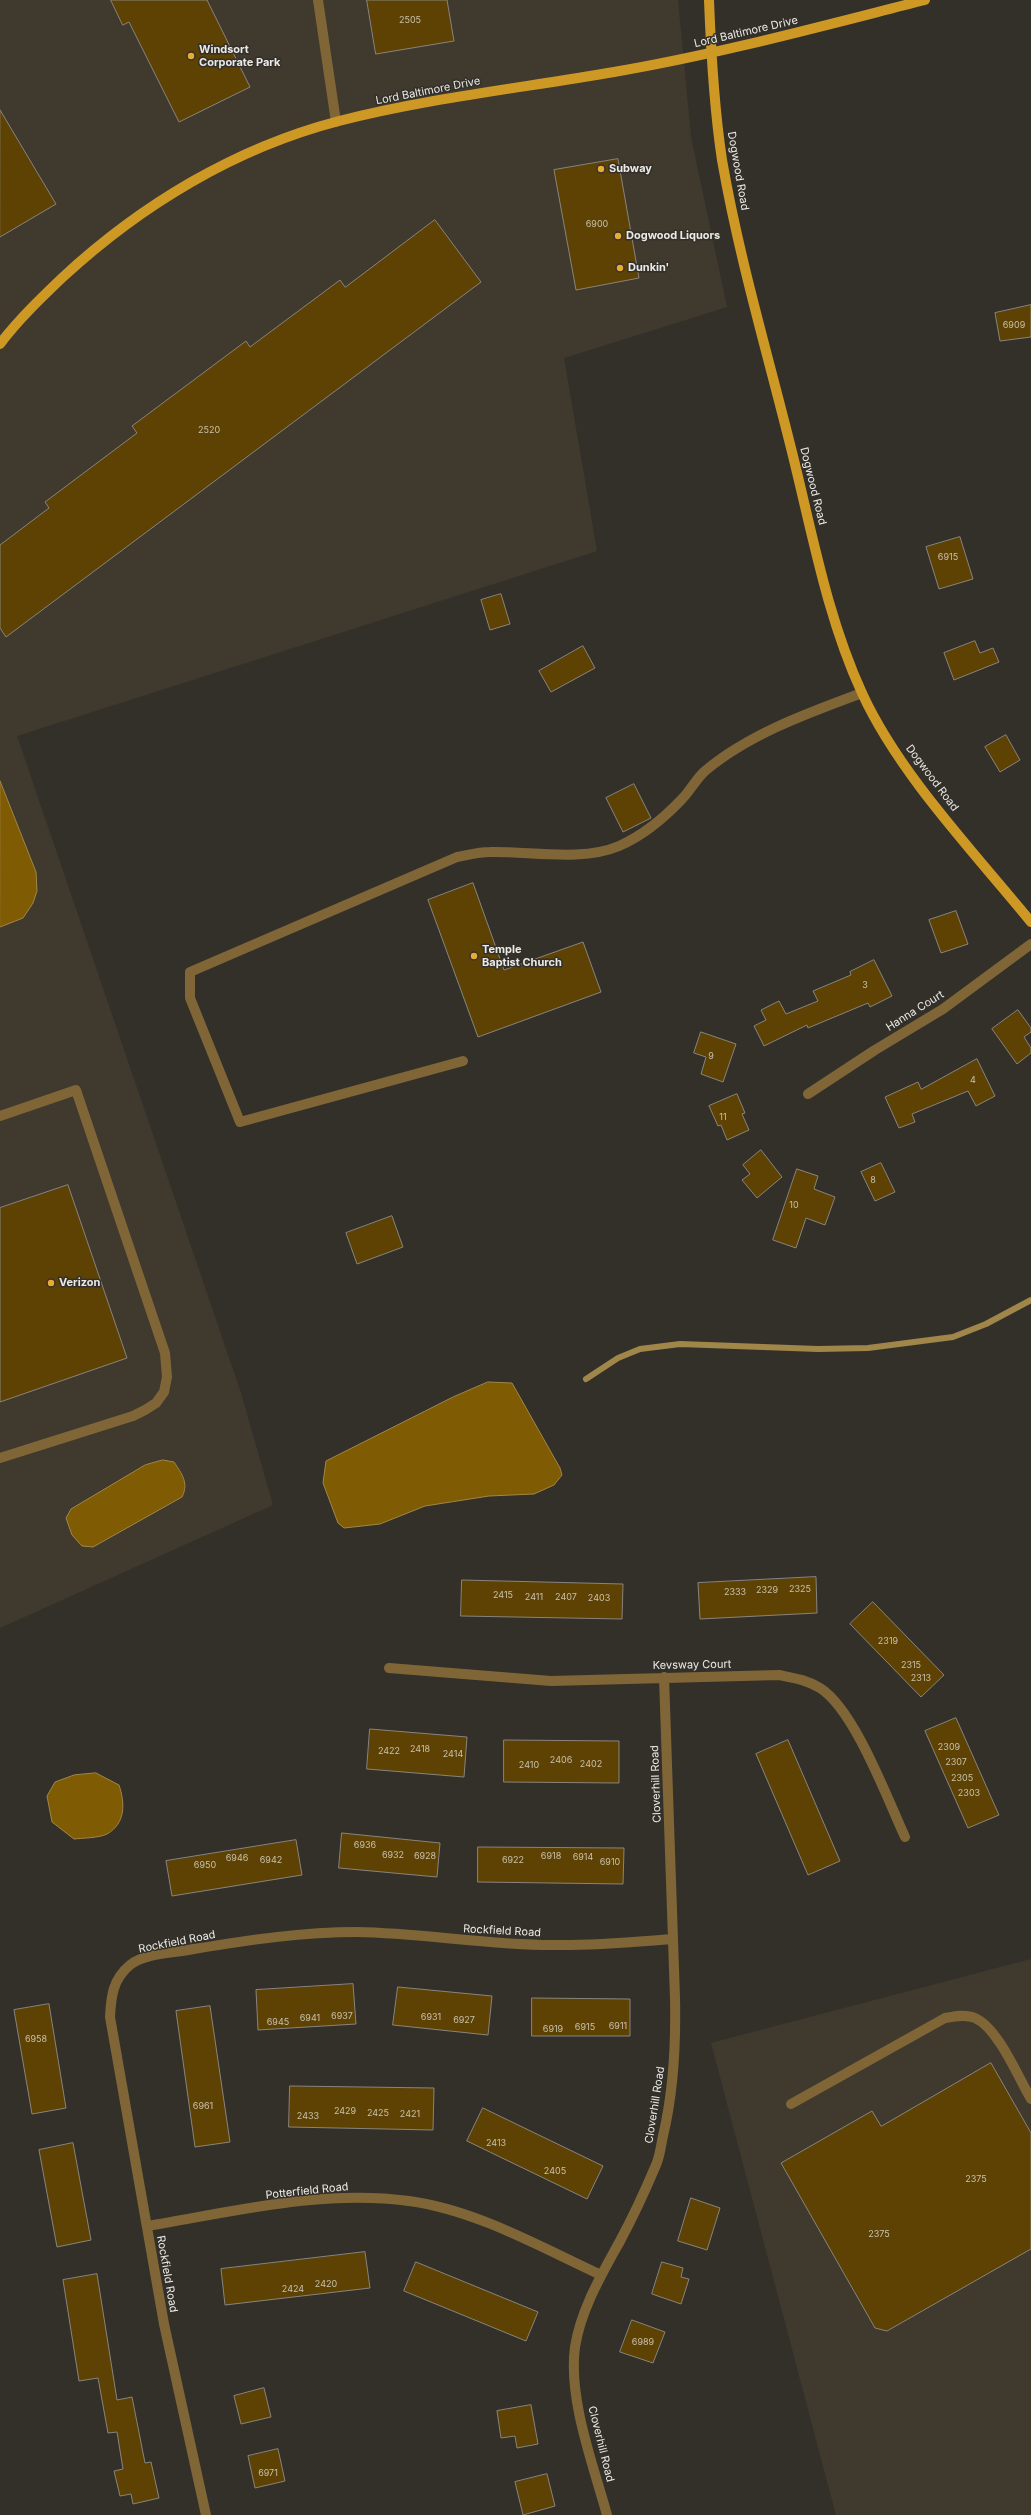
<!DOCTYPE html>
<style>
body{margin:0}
canvas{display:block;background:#33302a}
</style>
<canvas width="1031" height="2515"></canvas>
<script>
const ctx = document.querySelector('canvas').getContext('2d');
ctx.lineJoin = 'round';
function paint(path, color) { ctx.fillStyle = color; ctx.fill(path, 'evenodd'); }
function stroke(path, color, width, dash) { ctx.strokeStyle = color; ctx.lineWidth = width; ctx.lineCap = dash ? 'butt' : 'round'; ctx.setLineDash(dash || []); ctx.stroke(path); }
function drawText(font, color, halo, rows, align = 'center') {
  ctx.font = font + ' Inter,sans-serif'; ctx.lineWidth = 3; ctx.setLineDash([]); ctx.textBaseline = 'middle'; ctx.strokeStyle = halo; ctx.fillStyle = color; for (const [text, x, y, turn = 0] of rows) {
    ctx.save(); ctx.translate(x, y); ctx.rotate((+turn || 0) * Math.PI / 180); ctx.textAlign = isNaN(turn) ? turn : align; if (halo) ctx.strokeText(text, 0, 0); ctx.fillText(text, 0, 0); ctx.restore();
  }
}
paint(new Path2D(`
 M0,0H678L691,137L727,307L564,358L597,551L17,736L241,1393L273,1505L0,1628Z
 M1031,1959V2515H836L711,2043Z`), '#40392e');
const water = new Path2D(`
 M0,781L36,872L37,891L33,903L23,918L0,927Z
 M488,1382L512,1383L560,1468L562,1475L554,1485L534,1494L489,1496L425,1506L380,1524L344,1528L338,1523L323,1483L326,1461L453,1397Z
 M163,1460L174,1462C182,1474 189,1483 182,1497L93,1547L82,1546L72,1535L66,1518L71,1509L145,1465Z
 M96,1773L119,1785C125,1803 126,1823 107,1834C99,1838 83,1838 74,1839L52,1822L47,1796L55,1782L74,1775Z`);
paint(water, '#7f5b04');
stroke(water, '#a08648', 1);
stroke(new Path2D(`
 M586,1379L618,1358L640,1349L680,1344L818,1349L868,1348L953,1337L986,1324L1031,1300`), '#a08648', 6);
const building = new Path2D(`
 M111,0H207L250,87L179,122L129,22L123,25Z
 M367,0H447L454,41L376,54Z
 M0,110L56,204L0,237Z
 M618,159L639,278L576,290L554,170Z
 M435,220L481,282L6,637L0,628V545L49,508L45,502L137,433L132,426L246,341L250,347L340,280L345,287Z
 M1031,305V337L1000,341L995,313Z
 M960,537L973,579L939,589L926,547Z
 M501,594L510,624L490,630L481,600Z
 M975,641L980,653L993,648L999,662L954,680L944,653Z
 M583,646L595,668L551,692L539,671Z
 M1006,735L1020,760L1000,772L985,747Z
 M634,784L651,818L623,832L606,798Z
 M473,883L504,970L583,942L601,992L478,1037L428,900Z
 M956,911L968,944L941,953L929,920Z
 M874,960L892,996L870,1007L868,1003L808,1028L807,1025L764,1046L754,1026L766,1020L761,1010L779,1001L786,1014L818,1001L813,991L851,975L850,972Z
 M1018,1010L1031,1028V1032L1024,1037L1031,1048V1053L1017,1064L992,1029Z
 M701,1032L736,1044L723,1082L701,1074L706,1057L694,1053Z
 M977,1059L995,1096L976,1106L968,1091L912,1114L915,1122L899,1128L885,1097L918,1082L921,1089Z
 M737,1094L745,1113L742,1114L749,1130L727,1140L721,1125L718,1126L709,1106Z
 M761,1150L782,1177L757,1198L742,1180L750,1174L743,1165Z
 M881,1163L895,1192L875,1201L861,1172Z
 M797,1169L818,1176L814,1189L835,1197L825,1225L806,1218L796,1248L773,1240Z
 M68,1185L127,1358L0,1402V1208Z
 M392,1216L403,1247L357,1264L346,1233Z
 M816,1577L817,1613L700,1619L698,1583Z
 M462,1580L623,1584L622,1619L461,1616Z
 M873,1602L944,1675L921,1697L850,1624Z
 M956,1718L999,1815L968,1828L925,1731Z
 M370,1729L467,1737L464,1777L367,1769Z
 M504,1740L619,1741V1783L504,1782Z
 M788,1740L840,1861L808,1875L756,1754Z
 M342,1833L440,1843L437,1877L339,1868Z
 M296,1840L302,1875L172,1896L166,1861Z
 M478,1847L624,1848L623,1884L478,1882Z
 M353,1984L356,2024L258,2030L256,1990Z
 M398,1987L492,1996L488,2035L393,2025Z
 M532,1998L630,1999V2036H532Z
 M49,2004L66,2108L32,2114L14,2010Z
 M210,2006L230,2142L195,2147L176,2011Z
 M991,2063L1031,2133V2249L887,2331L875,2328L781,2163L872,2111L881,2126Z
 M290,2086L434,2088L433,2130L289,2127Z
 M483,2108L603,2166L587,2199L467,2141Z
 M73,2143L91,2240L57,2247L39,2150Z
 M691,2198L720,2208L707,2250L678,2241Z
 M365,2252L370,2288L225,2305L221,2269Z
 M416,2262L538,2312L526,2341L404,2291Z
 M662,2262L683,2268L681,2277L689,2279L681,2304L652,2294Z
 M97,2274L117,2400L132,2397L145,2463L151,2462L159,2498L133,2504L131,2494L120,2496L114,2471L123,2469L117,2432L108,2433L98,2378L79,2381L63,2280Z
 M632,2320L665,2332L653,2363L620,2352Z
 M264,2388L271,2417L241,2424L234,2396Z
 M531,2405L538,2444L517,2448L515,2436L501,2438L497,2411Z
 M278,2449L285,2481L255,2488L248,2456Z
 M547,2474L555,2506L523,2515L515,2482Z`);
paint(building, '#5e4203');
stroke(building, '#88847d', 1);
stroke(new Path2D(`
 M318,0L336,122
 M463,1061L240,1122L190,998V972L457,857C468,855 479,852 490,852C529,851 582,862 619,846C642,836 665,817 682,799C690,791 696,779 705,771C749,734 808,713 862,693
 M808,1094L875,1050L943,1009L1031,944
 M0,1116L76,1090L165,1353L167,1377L164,1392L156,1403L145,1410L133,1416L0,1458
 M389,1668L551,1681L779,1675C794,1678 807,1680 820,1688C854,1709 887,1798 905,1837
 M791,2104L945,2018C955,2016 966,2014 975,2018C998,2028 1018,2077 1031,2099
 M147,2226C232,2212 322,2189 409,2201C476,2210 540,2247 601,2275
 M206,2515L164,2324L110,2017C111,1996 113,1979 130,1965C145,1953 175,1953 194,1949C249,1940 302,1932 357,1932C422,1933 487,1945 552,1945C592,1946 633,1942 673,1939
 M607,2515C593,2464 568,2399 575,2347C581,2309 602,2274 620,2241C633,2217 645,2191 656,2165C660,2156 661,2145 663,2136C674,2090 676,2044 675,1998L664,1677`), '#806637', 10);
stroke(new Path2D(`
 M709,0C711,53 714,107 722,160C739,258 768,355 792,452C812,532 827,617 862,693C899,774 974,852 1031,922
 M0,344C18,320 41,298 63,277C141,205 235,148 339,121C429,98 522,88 614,72C719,54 822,26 925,0`), '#ce9825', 10);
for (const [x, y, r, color] of [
 [191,56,4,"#e6ac36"],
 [601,169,4,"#e6ac36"],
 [618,236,4,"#e6ac36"],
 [620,268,4,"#e6ac36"],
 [474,956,4,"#e6ac36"],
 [51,1283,4,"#e6ac36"]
]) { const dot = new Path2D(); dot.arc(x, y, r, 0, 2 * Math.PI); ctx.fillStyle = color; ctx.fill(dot); stroke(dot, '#33302a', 1.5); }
drawText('9px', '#c8c0ad', null, [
 ["2505",410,20],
 ["6900",597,224],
 ["6909",1014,325],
 ["2520",209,430],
 ["6915",948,557],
 ["3",865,985],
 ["9",711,1056],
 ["4",973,1080],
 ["11",723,1117],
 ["8",873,1180],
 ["10",794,1205],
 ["2325",800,1589],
 ["2329",767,1590],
 ["2333",735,1592],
 ["2415",503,1595],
 ["2411",534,1597],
 ["2407",566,1597],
 ["2403",599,1598],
 ["2319",888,1641],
 ["2315",911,1665],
 ["2313",921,1678],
 ["2309",949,1747],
 ["2418",420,1749],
 ["2422",389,1751],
 ["2414",453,1754],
 ["2406",561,1760],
 ["2307",956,1762],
 ["2402",591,1764],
 ["2410",529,1765],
 ["2305",962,1778],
 ["2303",969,1793],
 ["6936",365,1845],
 ["6932",393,1855],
 ["6928",425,1856],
 ["6918",551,1856],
 ["6914",583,1857],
 ["6946",237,1858],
 ["6942",271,1860],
 ["6922",513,1860],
 ["6910",610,1862],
 ["6950",205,1865],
 ["6937",342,2016],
 ["6931",431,2017],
 ["6941",310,2018],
 ["6927",464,2020],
 ["6945",278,2022],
 ["6911",618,2026],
 ["6915",585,2027],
 ["6919",553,2029],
 ["6958",36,2039],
 ["6961",203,2106],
 ["2429",345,2111],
 ["2425",378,2113],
 ["2421",410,2114],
 ["2433",308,2116],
 ["2413",496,2143],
 ["2405",555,2171],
 ["2375",976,2179],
 ["2375",879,2234],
 ["2420",326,2284],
 ["2424",293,2289],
 ["6989",643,2342],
 ["6971",268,2473]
]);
drawText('11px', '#eceae6', '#33302a', [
 ["Lord Baltimore Drive",746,32,-13],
 ["Lord Baltimore Drive",428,91,-11],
 ["Dogwood Road",738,171,80],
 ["Dogwood Road",813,486,76],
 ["Dogwood Road",932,778,53],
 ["Hanna Court",915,1011,-32],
 ["Kevsway Court",692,1665,-1],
 ["Cloverhill Road",656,1784,-92],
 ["Rockfield Road",502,1931,3],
 ["Rockfield Road",177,1942,-11],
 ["Cloverhill Road",655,2105,-81],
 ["Potterfield Road",307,2191,-6],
 ["Rockfield Road",167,2274,80],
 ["Cloverhill Road",601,2444,76]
]);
drawText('bold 11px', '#eceae6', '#33302a', [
 ["Windsort",199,50],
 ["Corporate Park",199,63],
 ["Subway",609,169],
 ["Dogwood Liquors",626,236],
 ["Dunkin'",628,268],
 ["Temple",482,950],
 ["Baptist Church",482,963],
 ["Verizon",59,1283]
], 'left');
</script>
